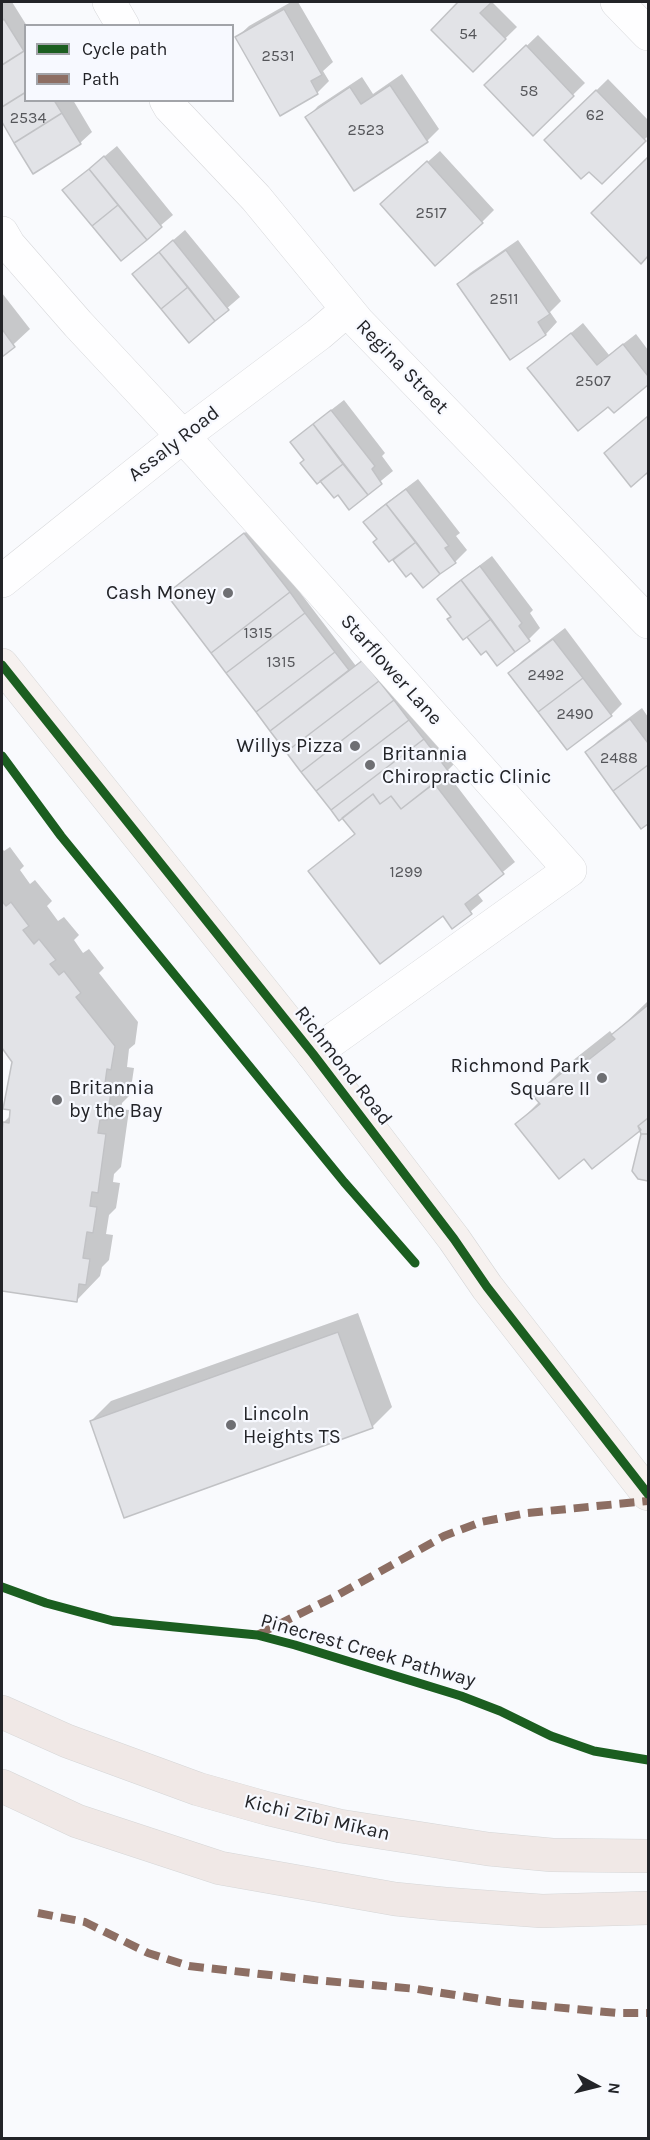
<!DOCTYPE html>
<meta charset="utf-8">
<style>
body{margin:0}
#map{position:relative;width:650px;height:2140px;overflow:hidden;background:#f9fafd;font-family:Karla,sans-serif}
canvas{display:block}
.frame{position:absolute;inset:0;border:3px solid #232428;pointer-events:none}
.legend{position:absolute;left:24px;top:24px;width:210px;height:78px;box-sizing:border-box;background:#f7f9ff;border:2px solid #a2a4a9;margin:0;padding:8px 10px;list-style:none;font-size:18px;color:#232428}
.legend li{display:flex;align-items:center;gap:12px;height:30px}
.legend b{width:30px;border:2px solid #a2a4a9}
.north{position:absolute;left:566px;top:2056px;width:60px;height:60px;-webkit-text-stroke:4px #f7f9ff;paint-order:stroke;rotate:97deg;font-size:16px;font-weight:700;line-height:24px;text-align:center;color:#232428}
.north::after{content:'';display:block;margin:auto;width:21px;height:27px;background:#232428;clip-path:polygon(50% 0,100% 100%,50% 72%,0 100%)}
</style>
<div id="map">
<canvas width="650" height="2140"></canvas>
<div class="frame"></div>
<ul class="legend">
<li><b style="height:8px;background:#1b5e20"></b>Cycle path</li>
<li><b style="height:8px;background:#8d6e63"></b>Path</li>
</ul>
<div class="north">N</div>
</div>
<script>
const ctx = document.querySelector('canvas').getContext('2d');
ctx.lineJoin = 'round';
function paint(path, color) { ctx.fillStyle = color; ctx.fill(path, 'evenodd'); }
function stroke(path, color, width, dash) { ctx.strokeStyle = color; ctx.lineWidth = width; ctx.lineCap = dash ? 'butt' : 'round'; ctx.setLineDash(dash || []); ctx.stroke(path); }
function drawText(font, color, halo, rows, align = 'center') {
  ctx.font = font + ' Karla,sans-serif'; ctx.lineWidth = 4.5; ctx.setLineDash([]); ctx.textBaseline = 'middle'; ctx.strokeStyle = halo; ctx.fillStyle = color; for (const [text, x, y, turn = 0] of rows) {
    ctx.save(); ctx.translate(x, y); ctx.rotate((+turn || 0) * Math.PI / 180); ctx.textAlign = isNaN(turn) ? turn : align; if (halo) ctx.strokeText(text, 0, 0); ctx.fillText(text, 0, 0); ctx.restore();
  }
}
paint(new Path2D(`
 M2,2H12L27,26L26,100H73L92,132L80,143L34,172L2,119Z
 M291,2H298L333,62L323,71L329,81L317,93L281,114L237,37L249,26Z
 M460,2H492L517,27L473,70L433,30Z
 M538,35L585,83L533,134L486,85Z
 M402,74L439,129L427,141L355,189L307,118L318,106L362,77L373,94Z
 M608,79L648,120V136L602,182L589,170L546,140Z
 M117,146L173,215L121,259L64,190Z
 M440,151L494,210L482,222L394,192Z
 M648,158V254L641,261L593,213Z
 M185,230L240,297L189,341L134,274Z
 M518,240L561,301L550,312L557,322L546,334L510,358L459,284L470,273Z
 M2,293L30,329L2,355Z
 M583,323L609,355L636,334L648,350V383L614,411L608,405L529,368Z
 M344,400L385,453L382,456L393,471L349,507L292,442L304,431Z
 M648,416V473L606,453Z
 M418,479L460,533L456,536L467,550L455,562L411,571L406,575L365,522L377,510Z
 M251,528L356,666L369,655L459,759L446,772L515,862L477,893L483,901L452,927L443,914L310,871L356,833L343,815L331,808L168,594Z
 M492,556L533,610L530,613L540,628L529,639L486,649L439,599L451,587Z
 M565,628L622,704L611,715L510,673L522,661Z
 M642,708L648,717V822L642,827L587,752L598,741Z
 M10,847L24,866L20,870L30,884L35,880L52,901L47,906L58,921L64,917L79,935L74,940L83,953L89,949L104,968L99,973L138,1022L135,1044L129,1049L127,1067L134,1068L130,1095L122,1103L121,1109L129,1110L121,1167L114,1174L113,1182L120,1183L116,1208L109,1215L106,1234L113,1235L109,1260L102,1267L100,1276L77,1300L2,1290V1188L3,1179H2V1141L4,1122L11,1115L13,1061L2,1046V848L4,851Z
 M648,1001V1179L639,1178L643,1132L641,1129L584,1157L517,1124L540,1101L535,1096L562,1069L610,1031L613,1035Z
 M358,1313L392,1407L372,1427L91,1421L111,1401Z`), '#0003');
const building = new Path2D(`
 M458,2H492L480,13L506,39L473,72L431,30Z
 M284,9L322,75L311,81L318,94L280,116L235,37Z
 M4,19L24,51L2,65V21Z
 M526,45L574,96L533,136L484,85Z
 M24,51L26,54V92L2,107V65Z
 M390,85L428,142L354,191L305,117L350,87L361,104Z
 M596,90L646,141L602,184L589,172L581,179L544,140Z
 M26,92V100H54L62,113L14,143L2,122V107Z
 M62,113L81,144L33,174L14,143Z
 M104,156L162,227L147,240L89,169Z
 M648,157V256L641,264L591,213Z
 M427,161L483,223L435,266L380,204Z
 M89,169L118,205L92,226L62,190Z
 M118,205L147,240L121,261L92,226Z
 M173,240L229,310L215,321L159,252Z
 M506,250L550,314L538,322L546,335L510,360L457,284Z
 M159,252L188,287L161,309L132,274Z
 M188,287L215,321L189,343L161,309Z
 M2,329L15,347L2,357Z
 M571,333L597,365L623,344L648,376V385L614,413L608,407L578,431L527,368Z
 M331,410L375,466L372,469L382,484L368,495L313,424Z
 M648,416V475L647,473L631,487L604,453Z
 M313,424L343,464L317,484L300,463L304,460L290,442Z
 M343,464L368,495L349,510L338,495L334,498L320,481Z
 M406,489L449,546L445,548L456,563L440,574L386,504Z
 M386,504L416,542L389,562L373,542L377,539L363,522Z
 M244,533L290,592L211,653L166,594Z
 M416,542L440,574L423,588L411,573L406,577L393,560Z
 M480,566L522,623L519,626L530,641L515,652L461,580Z
 M461,580L491,619L463,640L447,619L451,617L437,599Z
 M290,592L305,613L226,673L211,653Z
 M305,613L335,652L256,712L226,673Z
 M491,619L515,652L497,666L486,651L481,655L467,637Z
 M553,639L583,678L538,712L508,673Z
 M335,652L349,670L270,731L256,712Z
 M363,660L379,681L286,752L270,731Z
 M583,678L612,716L567,750L538,712Z
 M379,681L394,700L301,772L286,752Z
 M394,700L409,720L316,791L301,772Z
 M630,719L648,743V765L613,791L585,752Z
 M409,720L424,739L331,810L316,791Z
 M424,739L449,772L401,809L391,796L380,804L373,794L339,821L331,810Z
 M648,765V824L641,829L613,791Z
 M434,783L504,874L465,904L472,914L452,929L443,916L380,964L308,871L355,834L342,818L373,794L380,804L391,796L401,809Z
 M2,901L6,906L11,902L29,926L23,930L34,944L39,939L56,960L50,964L59,975L64,971L81,993L76,997L115,1046L111,1070L107,1069L104,1091L111,1092L107,1120H100L98,1133L106,1134L98,1193L92,1192L90,1206L97,1207L93,1233L87,1232L83,1258L90,1259L86,1285L79,1284L77,1302L2,1291V1131L3,1122L9,1123L10,1110L3,1109L12,1062L2,1048Z
 M648,1005V1118L638,1126L641,1130L592,1169L584,1159L559,1179L515,1124L540,1104L533,1096L583,1056L587,1061L615,1039L611,1035Z
 M648,1118V1134H641L638,1126Z
 M641,1134H648V1181L638,1179L632,1171Z
 M338,1332L373,1428L124,1518L90,1421Z`);
paint(building, '#e2e3e7');
stroke(building, '#c1c2c5', 1.5);
const minor = new Path2D(`
 M109,2L123,26
 M617,2L648,34
 M166,100L170,107L256,198L358,322L648,622
 M2,233L9,245L78,324L200,455L570,870L313,1054
 M2,581L182,437L319,334L347,310`);
const major = new Path2D(`
 M2,665L313,1054L454,1239L487,1287L648,1494`);
const highway = new Path2D(`
 M2,1712L67,1741L198,1789L269,1809L340,1826L488,1849L552,1855L648,1856
 M2,1786L77,1821L220,1868L395,1899L445,1904L542,1911L648,1908`);
stroke(minor, '#d6d7da', 34);
stroke(major, '#d5d6d7', 34);
stroke(highway, '#d5d6d7', 34);
stroke(minor, '#fefeff', 33);
stroke(major, '#f6f1ef', 33);
stroke(highway, '#f0e8e6', 33);
stroke(new Path2D(`
 M257,1635L336,1596L444,1536L481,1522L527,1513L648,1501
 M38,1913L85,1922L148,1953L189,1966L314,1980L417,1989L500,2002L617,2013H648`), '#8d6e63', 8, [15, 8]);
stroke(new Path2D(`
 M2,665L313,1054L454,1239L487,1287L648,1494
 M2,756L61,836L151,946L344,1182L415,1263
 M2,1587L46,1603L113,1621L257,1635L295,1645L461,1696L500,1711L551,1736L594,1751L648,1760`), '#1b5e20', 9);
for (const [x, y, r, color] of [
 [228,593,6,"#6e6f73"],
 [355,746,6,"#6e6f73"],
 [370,765,6,"#6e6f73"],
 [602,1078,6,"#6e6f73"],
 [57,1100,6,"#6e6f73"],
 [231,1425,6,"#6e6f73"]
]) { const dot = new Path2D(); dot.arc(x, y, r, 0, 2 * Math.PI); ctx.fillStyle = color; ctx.fill(dot); stroke(dot, '#f7f9ff', 2); }
drawText('16px', '#55565a', null, [
 ["54",468,34],
 ["2531",278,56],
 ["58",529,91],
 ["62",595,115],
 ["2534",28,118],
 ["2523",366,130],
 ["2517",431,213],
 ["2511",504,299],
 ["2507",593,381],
 ["1315",258,633],
 ["1315",281,662],
 ["2492",546,675],
 ["2490",575,714],
 ["2488",619,758],
 ["1299",406,872]
]);
drawText('20px', '#232428', '#f7f9ff', [
 ["Regina Street",402,367,46],
 ["Assaly Road",174,444,-38],
 ["Starflower Lane",391,670,48],
 ["Richmond Road",343,1066,52],
 ["Pinecrest Creek Pathway",368,1651,16],
 ["Kichi Zībī Mīkan",317,1818,13]
]);
drawText('20px', '#232428', '#f7f9ff', [
 ["Cash Money",216,593],
 ["Willys Pizza",343,746],
 ["Britannia",382,754,"left"],
 ["Chiropractic Clinic",382,777,"left"],
 ["Richmond Park",590,1066],
 ["Square II",590,1089],
 ["Britannia",69,1088,"left"],
 ["by the Bay",69,1111,"left"],
 ["Lincoln",243,1414,"left"],
 ["Heights TS",243,1437,"left"]
], 'right');
</script>
